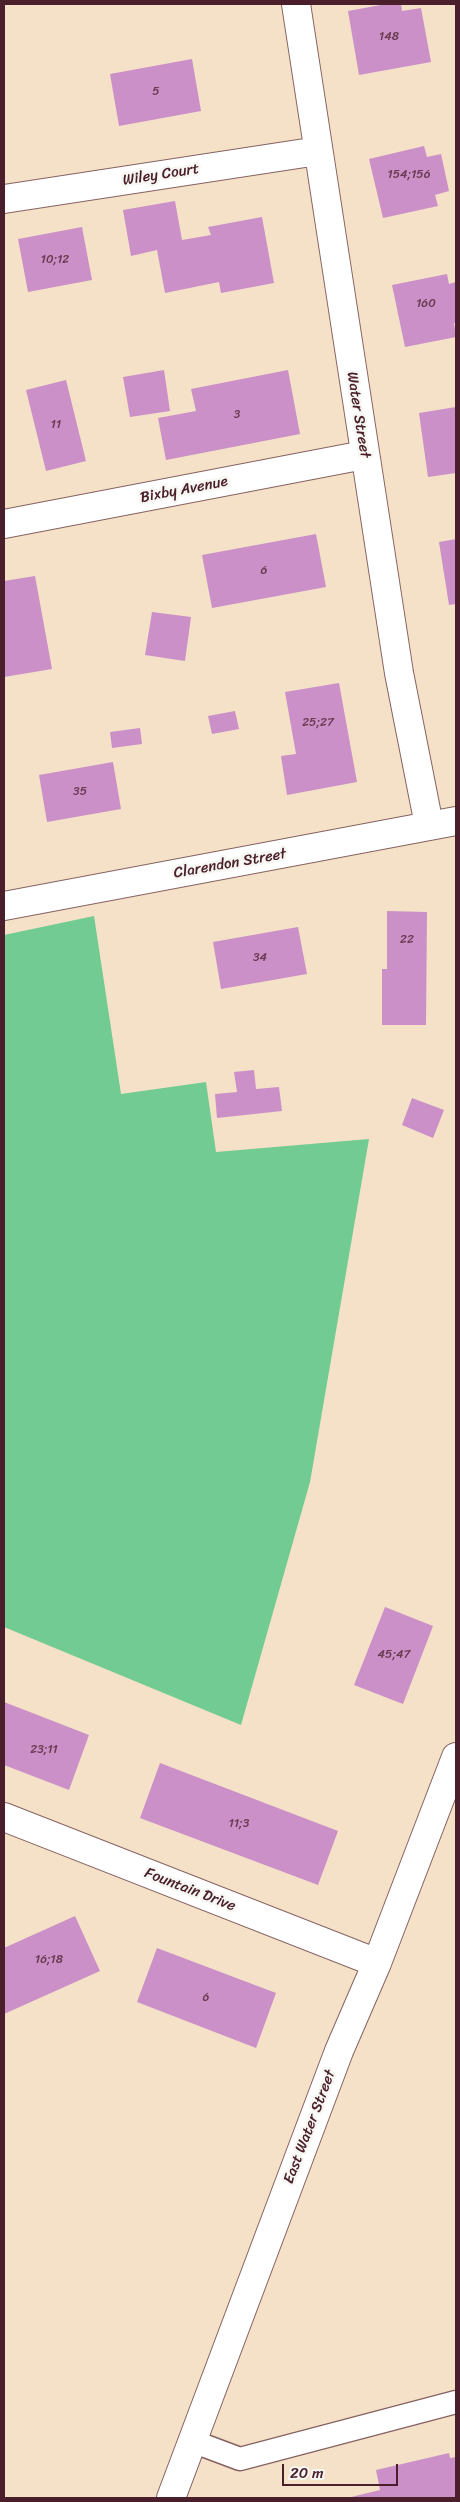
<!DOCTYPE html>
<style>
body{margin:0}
#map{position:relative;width:460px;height:2502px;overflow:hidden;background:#f4e1c8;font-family:Sriracha,sans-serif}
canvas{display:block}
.frame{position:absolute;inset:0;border:5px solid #4a1f2b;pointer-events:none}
.scale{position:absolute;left:282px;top:2464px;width:116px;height:22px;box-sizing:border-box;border:2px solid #4a1f2b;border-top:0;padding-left:6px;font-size:15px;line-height:18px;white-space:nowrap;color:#4a1f2b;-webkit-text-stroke:4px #f6f6f2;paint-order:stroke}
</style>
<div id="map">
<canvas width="460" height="2502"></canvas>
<div class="frame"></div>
<div class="scale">20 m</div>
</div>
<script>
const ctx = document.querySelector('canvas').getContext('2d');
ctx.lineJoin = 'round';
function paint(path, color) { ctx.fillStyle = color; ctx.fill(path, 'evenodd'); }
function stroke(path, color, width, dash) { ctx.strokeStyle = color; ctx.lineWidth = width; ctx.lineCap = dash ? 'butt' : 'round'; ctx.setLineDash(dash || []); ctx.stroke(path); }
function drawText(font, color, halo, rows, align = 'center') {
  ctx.font = font + ' Sriracha,sans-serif'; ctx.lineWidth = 5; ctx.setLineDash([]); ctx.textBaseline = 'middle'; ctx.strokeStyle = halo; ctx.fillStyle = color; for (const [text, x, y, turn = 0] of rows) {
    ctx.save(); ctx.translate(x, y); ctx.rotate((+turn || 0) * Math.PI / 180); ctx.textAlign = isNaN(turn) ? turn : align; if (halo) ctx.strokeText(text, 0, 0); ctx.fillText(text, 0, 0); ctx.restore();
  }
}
paint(new Path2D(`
 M94,916L121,1094L206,1082L216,1152L369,1139L310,1482L241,1725L4,1627V935Z`), '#72cb92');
paint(new Path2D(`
 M386,4H401L402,11L421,8L431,62L359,75L348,11Z
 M192,59L201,111L119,126L110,74Z
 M424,146L427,157L441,154L449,191L435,195L438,206L383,218L369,159Z
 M175,201L182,240L211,235L208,227L262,217L274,283L221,293L219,282L165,293L157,250L131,256L123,210Z
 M82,227L92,280L28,292L18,239Z
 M447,274L449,284L456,282V323H454L456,337L405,347L392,285Z
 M164,370L170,411L130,417L123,377Z
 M288,370L300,434L166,460L158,418L196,411L191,389Z
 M66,380L86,461L46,471L26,390Z
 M456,407V473L428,477L419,413Z
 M316,534L326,587L212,608L202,555Z
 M456,539V604L449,605L439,542Z
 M35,576L52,669L4,677V581Z
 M152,612L191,617L185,661L145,655Z
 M339,683L357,782L287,795L281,756L296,754L285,692Z
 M235,711L239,729L212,734L208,716Z
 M140,728L142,744L112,748L110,732Z
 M113,762L121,809L47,822L39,775Z
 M387,911L427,912L426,1025H382V969H387Z
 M298,927L307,974L221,989L213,942Z
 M254,1070L256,1089L279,1087L282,1111L217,1118L215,1094L237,1092L234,1072Z
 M412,1098L444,1110L433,1138L402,1125Z
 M385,1607L433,1626L403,1704L354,1685Z
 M4,1702L89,1735L69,1790L4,1765Z
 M160,1763L338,1831L318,1885L140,1818Z
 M75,1916L100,1971L4,2014V1948Z
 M157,1948L276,1993L256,2048L137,2002Z
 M449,2453L450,2458L456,2457V2498H347L380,2490L376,2470Z`), '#ca90c7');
const lane = new Path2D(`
 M192,2441L240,2459L456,2402`);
const street = new Path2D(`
 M296,4L399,673L429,825
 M4,199L318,151
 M4,524L364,455
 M4,906L456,821
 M4,1817L377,1963
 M171,2498L339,2051L377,1963L456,1757`);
stroke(lane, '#866362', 25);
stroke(street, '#866362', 30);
stroke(lane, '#fff', 22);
stroke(street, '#fff', 28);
drawText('12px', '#6a3b52', null, [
 ["148",389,37],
 ["5",156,92],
 ["154;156",409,175],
 ["10;12",55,260],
 ["160",426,304],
 ["3",237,415],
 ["11",56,425],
 ["6",264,571],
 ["25;27",318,723],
 ["35",80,792],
 ["22",407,940],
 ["34",260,958],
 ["45;47",394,1655],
 ["23;11",44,1750],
 ["11;3",239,1824],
 ["16;18",49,1960],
 ["6",206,1998]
]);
drawText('15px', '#4a1f2b', '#f6f6f2', [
 ["Wiley Court",161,175,-9],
 ["Water Street",358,415,81],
 ["Bixby Avenue",184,490,-11],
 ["Clarendon Street",230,864,-10],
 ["Fountain Drive",190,1890,21],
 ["East Water Street",310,2127,-69]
]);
</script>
